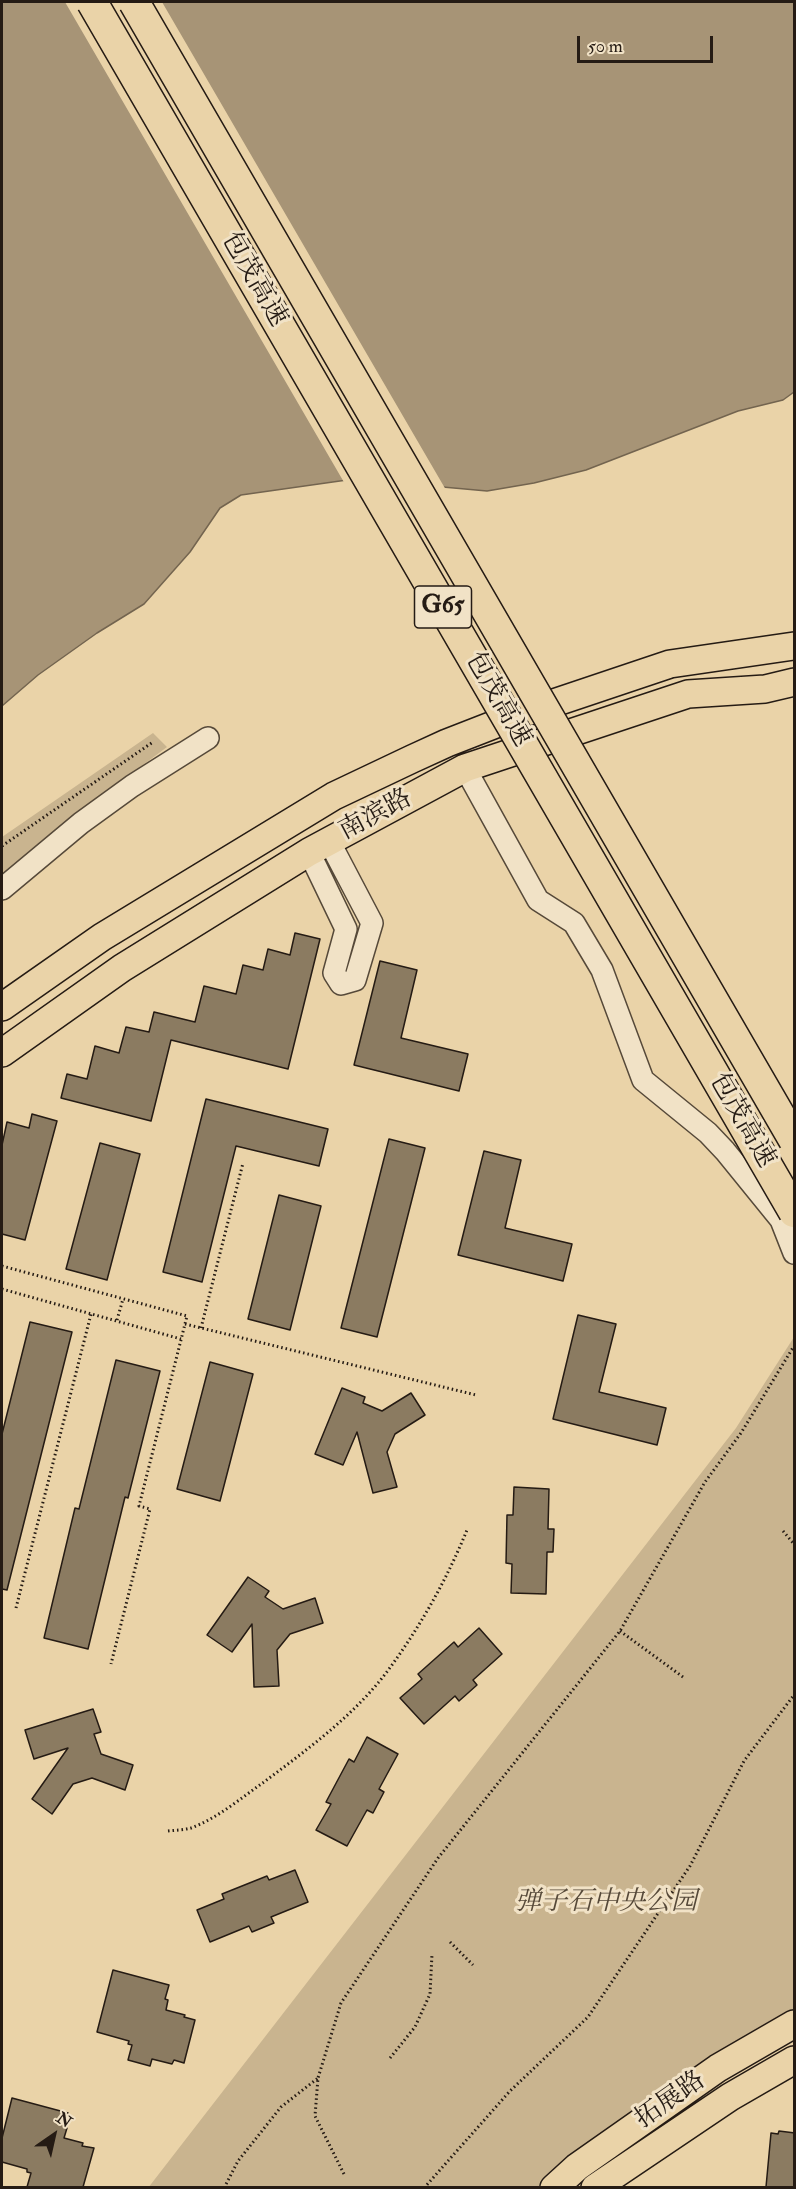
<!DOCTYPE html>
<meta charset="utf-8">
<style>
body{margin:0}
#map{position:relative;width:796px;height:2189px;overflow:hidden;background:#ead3a8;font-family:"IM FELL Double Pica",serif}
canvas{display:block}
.frame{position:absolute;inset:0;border:3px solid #251b14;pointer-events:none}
.north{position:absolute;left:24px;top:2105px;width:60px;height:60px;-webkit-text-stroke:4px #f1e2c6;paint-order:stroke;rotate:34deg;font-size:16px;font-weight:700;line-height:24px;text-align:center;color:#251b14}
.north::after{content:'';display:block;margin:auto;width:21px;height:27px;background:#251b14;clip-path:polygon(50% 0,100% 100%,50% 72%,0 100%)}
.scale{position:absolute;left:577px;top:36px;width:136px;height:27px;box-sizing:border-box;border:3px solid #251b14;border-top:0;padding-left:8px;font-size:18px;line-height:21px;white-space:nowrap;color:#251b14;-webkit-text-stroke:4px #f1e2c6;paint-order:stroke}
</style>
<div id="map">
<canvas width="796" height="2189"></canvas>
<div class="frame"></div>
<div class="north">N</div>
<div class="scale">50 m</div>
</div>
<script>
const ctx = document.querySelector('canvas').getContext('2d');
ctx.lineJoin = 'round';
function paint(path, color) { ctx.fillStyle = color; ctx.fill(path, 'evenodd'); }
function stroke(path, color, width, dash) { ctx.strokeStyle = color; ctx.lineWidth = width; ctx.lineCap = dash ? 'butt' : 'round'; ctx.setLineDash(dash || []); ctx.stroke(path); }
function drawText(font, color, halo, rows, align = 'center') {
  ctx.font = font + ' "IM FELL Double Pica","Noto Serif SC",serif'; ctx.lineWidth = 6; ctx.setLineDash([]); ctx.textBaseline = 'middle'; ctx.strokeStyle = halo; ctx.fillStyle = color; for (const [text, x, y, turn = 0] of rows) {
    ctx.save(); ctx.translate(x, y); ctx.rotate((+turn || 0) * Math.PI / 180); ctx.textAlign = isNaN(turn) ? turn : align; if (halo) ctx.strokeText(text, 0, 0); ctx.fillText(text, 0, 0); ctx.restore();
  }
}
paint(new Path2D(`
 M153,733L167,747L41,841L2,875V837Z
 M794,1337V2012L572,2157L538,2187L148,2188L736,1428Z`), '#c9b48f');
const water = new Path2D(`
 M2,2H794V392L783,400L738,411L586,470L534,483L487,491L354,479L241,495L220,508L190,552L144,604L97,633L38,675L2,706Z`);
paint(water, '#a79476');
stroke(water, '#73644f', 1.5);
paint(new Path2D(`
 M65,2H162L446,490L354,482L345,484Z`), '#ead3a8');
const building = new Path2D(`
 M295,933L320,939L288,1069L171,1040L151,1121L61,1098L67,1074L87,1079L95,1046L119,1053L126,1027L149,1032L154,1012L195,1022L204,986L236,994L243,965L263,970L268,949L290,955Z
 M380,961L417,970L401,1038L468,1054L459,1091L354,1065Z
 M206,1099L328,1129L319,1166L236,1146L202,1282L163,1272Z
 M32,1114L57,1121L25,1240L2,1234V1145L7,1122L29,1128Z
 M389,1139L425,1148L377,1337L341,1328Z
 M100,1143L140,1154L107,1280L66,1269Z
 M484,1151L521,1160L505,1228L572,1244L563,1281L458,1255Z
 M279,1195L321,1206L290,1330L248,1319Z
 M578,1315L616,1324L599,1392L666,1408L657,1445L553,1419Z
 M30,1322L72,1332L7,1590L2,1589V1434Z
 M116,1360L160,1371L128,1498L125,1497L88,1649L44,1638L75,1508L79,1509Z
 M210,1362L253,1374L220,1501L177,1489Z
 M342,1388L365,1397L363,1403L382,1411L411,1393L425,1415L395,1434L387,1452L397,1487L373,1493L357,1432L343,1465L315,1454Z
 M514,1487L549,1489L548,1529H554L553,1552H547L546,1594L511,1593L512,1564L506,1563L507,1515H513Z
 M248,1577L269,1591L265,1597L283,1609L315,1598L323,1623L290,1634L277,1650L279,1686L254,1687L252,1624L232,1652L207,1635Z
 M479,1628L502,1654L473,1680L477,1685L459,1701L455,1696L424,1724L400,1698L422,1679L418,1674L454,1642L458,1647Z
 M93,1709L101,1732L94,1734L101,1754L133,1765L125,1790L92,1778L73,1784L52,1814L32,1799L68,1748L34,1759L25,1730Z
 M367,1737L398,1754L379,1789L384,1792L373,1813L367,1810L347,1846L316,1830L331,1804L326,1802L349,1759L354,1762Z
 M295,1870L308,1902L271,1917L274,1923L252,1932L249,1926L210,1942L197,1910L224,1899L222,1894L267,1876L269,1880Z
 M113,1970L169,1985L165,1999L168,2000L166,2010L185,2015L184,2017L195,2020L184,2063L174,2060L172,2064L152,2059L150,2066L128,2060L132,2045L128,2044L129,2041L97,2032Z
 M12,2098L68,2113L64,2127L67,2128L64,2138L83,2143L82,2146L94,2148L83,2187H27L31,2173L27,2172V2169L2,2162V2138Z
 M779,2131L795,2133V2187H766L771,2133L778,2134Z`);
paint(building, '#8b7b61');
stroke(building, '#251b14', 1.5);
const minor = new Path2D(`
 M465,768L538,900L574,923L602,970L643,1080L708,1133L725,1151L781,1220L794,1253
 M309,852L346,929L334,973L341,984L355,980L372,923L329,841
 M2,889L81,823L132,786L208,738`);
const major = new Path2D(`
 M2,1007L102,937L334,796L412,759L447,743L524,713L670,664L794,646
 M2,1053L122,968L309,852L465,768L688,694L765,689L794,682
 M554,2188L577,2167L718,2068L794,2024
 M595,2188L730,2097L794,2060`);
stroke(minor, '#564939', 24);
stroke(major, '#251b14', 30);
stroke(new Path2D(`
 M2,846L153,742
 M2,1266L187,1316L139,1506L150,1509L111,1664
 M2,1289L181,1339
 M117,1320L123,1299
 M185,1324L476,1395
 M201,1328L243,1163
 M783,1531L794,1544
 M16,1608L91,1314
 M620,1631L683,1677
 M168,1831C176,1830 184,1830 191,1828C218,1818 241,1798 264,1782C308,1749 356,1714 389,1669C420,1627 447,1579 467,1530
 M450,1942L473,1965
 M390,2058L415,2027L430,1994L432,1954
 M344,2174L315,2116L318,2078L341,2003L438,1858L620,1631L705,1482L741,1433L794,1346
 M224,2188L238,2161L281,2107L318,2078
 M424,2188L510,2091L588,2017L690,1866L744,1761L794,1695`), '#251b14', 3, [1.5, 3]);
stroke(minor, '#f1e2c6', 21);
stroke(major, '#ead3a8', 27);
const highwayBridge = new Path2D(`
 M92,2L794,1212
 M134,2L794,1140`);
stroke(highwayBridge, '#251b14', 33, []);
stroke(highwayBridge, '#ead3a8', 30);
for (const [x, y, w] of [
 [443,607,57]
]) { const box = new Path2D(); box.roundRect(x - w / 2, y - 21, w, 42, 4.5); ctx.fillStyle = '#f1e2c6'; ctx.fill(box); stroke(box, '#251b14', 1.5); }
drawText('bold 24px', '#251b14', null, [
 ["G65",443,607]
]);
drawText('26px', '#251b14', '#f1e2c6', [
 ["包茂高速",253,280,60],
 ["包茂高速",497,700,60],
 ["南滨路",376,816,-28],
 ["包茂高速",741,1121,60],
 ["拓展路",671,2101,-35]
]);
drawText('italic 26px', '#564939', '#f1e2c6', [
 ["弹子石中央公园",606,1903]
]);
</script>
